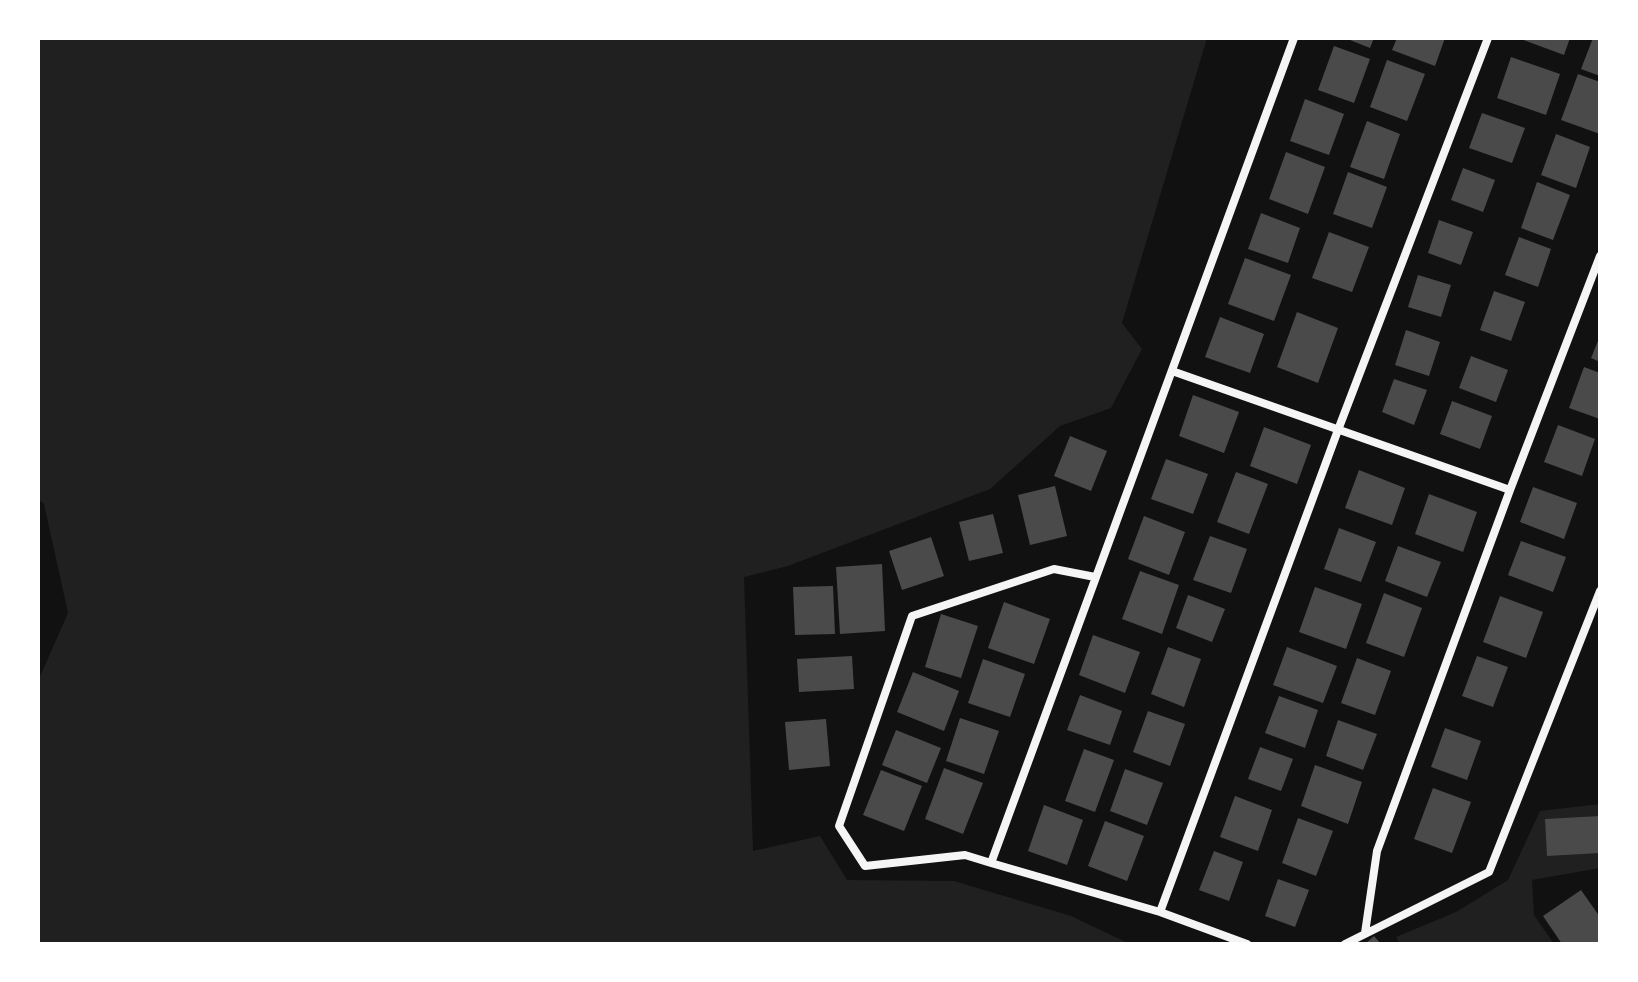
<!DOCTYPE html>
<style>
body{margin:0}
#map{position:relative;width:1638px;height:982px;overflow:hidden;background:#111;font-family:Commissioner,sans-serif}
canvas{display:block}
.frame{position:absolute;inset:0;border:40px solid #fff;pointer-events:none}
</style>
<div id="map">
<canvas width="1638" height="982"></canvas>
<div class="frame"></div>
</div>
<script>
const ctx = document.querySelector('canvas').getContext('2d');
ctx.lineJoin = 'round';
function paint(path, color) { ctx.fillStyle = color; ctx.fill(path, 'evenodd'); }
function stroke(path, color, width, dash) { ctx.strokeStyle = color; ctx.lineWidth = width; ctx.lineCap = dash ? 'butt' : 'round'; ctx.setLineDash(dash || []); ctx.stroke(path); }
paint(new Path2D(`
 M38,38H1207L1122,323L1142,349L1111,408L1060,426L990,489L788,566L744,577L753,851L820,836L847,880L954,881L1071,916L1130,944H38V681L68,613L44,504L38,499Z
 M1600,804V868L1532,880L1534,915L1554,944H1400L1396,937L1456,912L1508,880L1540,811Z`), '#202020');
paint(new Path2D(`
 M1345,38H1374L1370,48Z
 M1397,38H1445L1435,66L1392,50Z
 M1518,38H1570L1564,55Z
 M1593,38H1600V76L1581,69Z
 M1334,46L1370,59L1354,103L1318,90Z
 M1511,57L1560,74L1546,115L1497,98Z
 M1387,60L1425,74L1407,121L1370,107Z
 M1578,74L1600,82V134L1561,120Z
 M1305,99L1344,114L1329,155L1290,141Z
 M1482,113L1525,128L1512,163L1469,148Z
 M1367,121L1400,134L1384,179L1350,167Z
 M1556,134L1590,147L1576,188L1541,175Z
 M1286,152L1325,167L1308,214L1269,199Z
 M1463,168L1495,180L1483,212L1451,200Z
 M1348,172L1387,187L1372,228L1333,214Z
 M1537,182L1570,195L1553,240L1521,228Z
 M1261,213L1300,228L1288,263L1248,249Z
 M1439,220L1473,232L1461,265L1428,253Z
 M1329,232L1369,247L1352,292L1312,278Z
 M1519,237L1551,249L1538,287L1505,275Z
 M1245,258L1291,275L1274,321L1228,304Z
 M1418,275L1451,285L1441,317L1408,307Z
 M1494,291L1525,302L1511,341L1480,330Z
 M1297,312L1338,328L1318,383L1277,367Z
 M1220,317L1264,334L1250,373L1205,357Z
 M1406,330L1440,342L1429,376L1395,365Z
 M1600,336V362L1591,358Z
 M1471,356L1508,370L1496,402L1459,388Z
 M1584,367L1600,373V419L1569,408Z
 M1394,379L1427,390L1414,425L1382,412Z
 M1193,395L1239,412L1224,453L1179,436Z
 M1452,401L1492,416L1480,449L1440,434Z
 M1558,425L1595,439L1582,476L1544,462Z
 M1264,427L1311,445L1297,484L1250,466Z
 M1070,436L1107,451L1091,491L1054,476Z
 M1166,459L1208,474L1193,514L1151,499Z
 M1359,470L1405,488L1392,525L1345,508Z
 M1236,472L1268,484L1249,534L1217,522Z
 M1055,486L1067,536L1030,545L1018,495Z
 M1533,487L1577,503L1564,539L1520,522Z
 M1429,494L1477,512L1463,552L1415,534Z
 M993,514L1003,553L969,561L959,522Z
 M1144,516L1185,532L1169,575L1128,559Z
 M1339,528L1376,542L1361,582L1324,569Z
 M1210,536L1247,549L1231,593L1193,580Z
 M931,537L944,576L902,590L889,551Z
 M1521,541L1566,557L1553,592L1508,575Z
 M1398,546L1441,562L1427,597L1385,581Z
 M882,564L885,631L840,634L836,567Z
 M1140,571L1179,585L1162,634L1122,619Z
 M833,586L835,634L795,635L793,587Z
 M1315,587L1362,604L1346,649L1299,632Z
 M1384,593L1422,608L1404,657L1366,643Z
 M1188,595L1225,609L1212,642L1176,628Z
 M1500,596L1543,612L1526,658L1483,642Z
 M1004,602L1050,619L1034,664L988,648Z
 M941,614L978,626L961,678L925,667Z
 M1093,635L1140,652L1125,693L1079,675Z
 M1168,647L1201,659L1184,707L1151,694Z
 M1287,647L1337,666L1323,703L1273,685Z
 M852,656L854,689L799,692L797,659Z
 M1477,656L1508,667L1493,707L1462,696Z
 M1357,658L1391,671L1375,715L1341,703Z
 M983,659L1025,674L1010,717L968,703Z
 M913,672L959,691L944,731L897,712Z
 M1080,695L1122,711L1110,745L1067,730Z
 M1279,696L1318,710L1305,748L1265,733Z
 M1148,711L1185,724L1170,766L1133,752Z
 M960,718L999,731L984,774L946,761Z
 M826,719L830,766L789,770L785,722Z
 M1338,720L1377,734L1363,770L1326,756Z
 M1445,728L1481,741L1467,780L1431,767Z
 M896,730L941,748L927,783L882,765Z
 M1260,747L1293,759L1281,791L1248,779Z
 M1084,749L1114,760L1095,812L1065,801Z
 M1315,765L1362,782L1348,824L1301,806Z
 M944,768L983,783L963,834L925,819Z
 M1125,769L1163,783L1147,825L1110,811Z
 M881,770L922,786L904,831L863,815Z
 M1433,788L1471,802L1452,853L1414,839Z
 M1235,796L1272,810L1258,851L1220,837Z
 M1044,805L1083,820L1067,865L1028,851Z
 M1600,816V853L1547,856L1545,819Z
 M1298,818L1333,831L1316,876L1282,863Z
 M1105,821L1144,836L1127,881L1088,866Z
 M1214,851L1243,862L1229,901L1199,890Z
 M1278,879L1309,890L1295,927L1265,916Z
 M1581,890L1600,917V944H1562L1543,916Z
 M1374,936L1381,944H1365Z`), '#4a4a4a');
stroke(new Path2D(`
 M1172,371L1510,490
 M991,863L965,855L865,866L839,826L912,616L1054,569L1095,577
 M1160,912L1338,430L1488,38
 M1365,933L1377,851L1510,490L1600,256
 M1247,944L1160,912L991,863L1294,38
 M1345,944L1489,872L1600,591`), '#f5f5f5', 8);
</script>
